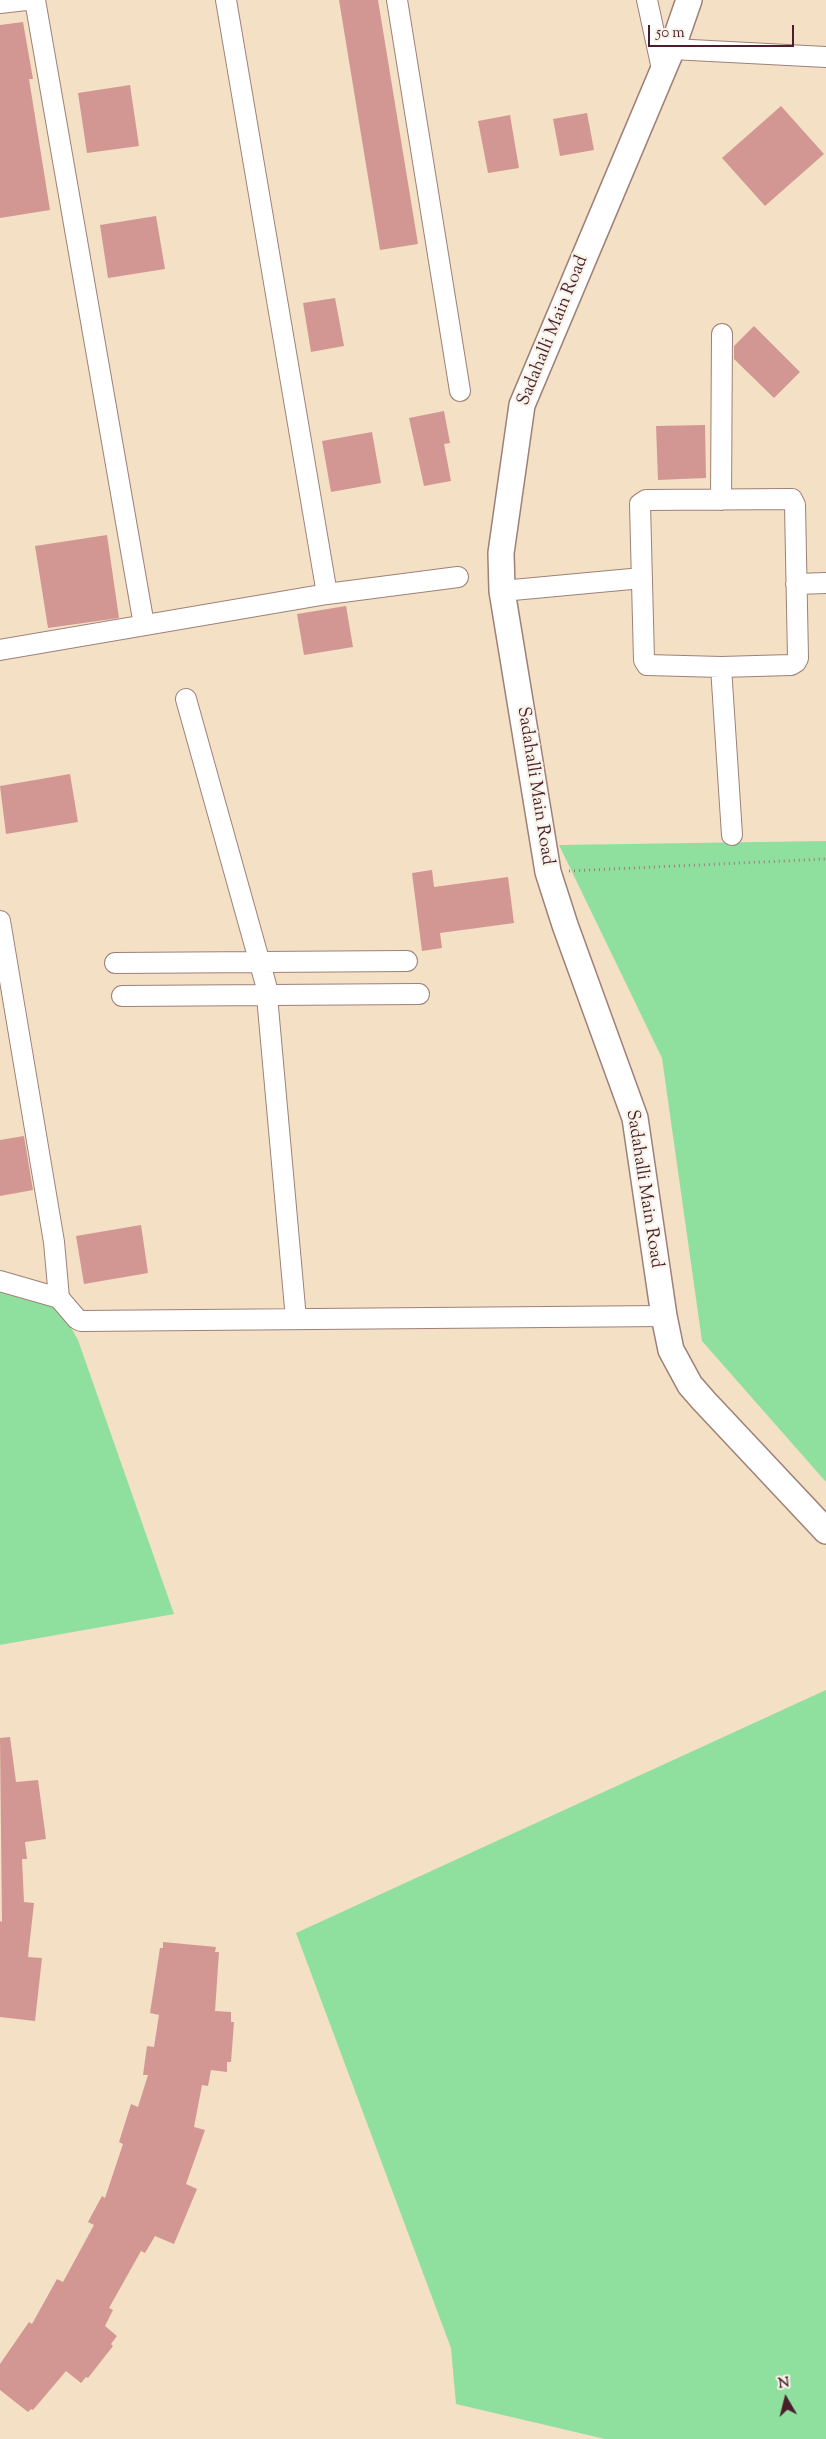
<!DOCTYPE html>
<style>
body{margin:0}
#map{position:relative;width:826px;height:2439px;overflow:hidden;background:#f3e0c5;font-family:"Sorts Mill Goudy",serif}
canvas{display:block}
.north{position:absolute;left:761px;top:2374px;width:50px;height:50px;-webkit-text-stroke:4px #f7f3e8;paint-order:stroke;rotate:352deg;font-size:14px;font-weight:700;line-height:20px;text-align:center;color:#4a1f2b}
.north::after{content:'';display:block;margin:auto;width:18px;height:22px;background:#4a1f2b;clip-path:polygon(50% 0,100% 100%,50% 72%,0 100%)}
.scale{position:absolute;left:648px;top:25px;width:146px;height:22px;box-sizing:border-box;border:2px solid #4a1f2b;border-top:0;padding-left:6px;font-size:15px;line-height:18px;white-space:nowrap;color:#4a1f2b;-webkit-text-stroke:4px #f7f3e8;paint-order:stroke}
</style>
<div id="map">
<canvas width="826" height="2439"></canvas>
<div class="north">N</div>
<div class="scale">50 m</div>
</div>
<script>
const ctx = document.querySelector('canvas').getContext('2d');
ctx.lineJoin = 'round';
function paint(path, color) { ctx.fillStyle = color; ctx.fill(path, 'evenodd'); }
function stroke(path, color, width, dash) { ctx.strokeStyle = color; ctx.lineWidth = width; ctx.lineCap = dash ? 'butt' : 'round'; ctx.setLineDash(dash || []); ctx.stroke(path); }
function drawText(font, color, halo, rows, align = 'center') {
  ctx.font = font + ' "Sorts Mill Goudy",serif'; ctx.lineWidth = 4.5; ctx.setLineDash([]); ctx.textBaseline = 'middle'; ctx.strokeStyle = halo; ctx.fillStyle = color; for (const [text, x, y, turn = 0] of rows) {
    ctx.save(); ctx.translate(x, y); ctx.rotate((+turn || 0) * Math.PI / 180); ctx.textAlign = isNaN(turn) ? turn : align; if (halo) ctx.strokeText(text, 0, 0); ctx.fillText(text, 0, 0); ctx.restore();
  }
}
paint(new Path2D(`
 M826,841V1482L702,1341L662,1058L559,845Z
 M0,1284L58,1305L78,1340L174,1614L0,1645Z
 M826,1690V2439H605L456,2404L451,2348L296,1933Z`), '#8fe09f');
paint(new Path2D(`
 M339,0H378L418,244L380,250Z
 M23,22L33,79H29L50,210L0,218V25Z
 M130,85L139,146L87,153L78,93Z
 M781,106L824,154L765,206L722,158Z
 M587,113L594,150L560,156L553,119Z
 M510,115L519,168L488,173L478,121Z
 M156,216L165,269L108,278L100,225Z
 M335,298L344,346L311,352L303,303Z
 M754,326L800,372L774,398L734,359V346Z
 M444,411L450,443L444,444L451,481L424,486L409,418Z
 M705,425L706,478L658,480L656,426Z
 M372,432L381,483L331,492L322,441Z
 M107,535L119,618L48,628L35,546Z
 M346,606L353,647L304,655L297,614Z
 M70,774L78,822L6,834L0,786Z
 M432,870L434,887L508,877L514,923L440,933L442,948L422,951L412,873Z
 M24,1136L33,1190L0,1196V1140Z
 M141,1225L148,1273L84,1284L76,1236Z
 M10,1737L16,1782L38,1780L46,1839L25,1842L27,1859H22L24,1902L34,1903L28,1957L42,1958L35,2021L0,2017V1921L2,1922L0,1738Z
 M163,1942L216,1947L215,1952H219L215,2011L231,2012V2022H234L231,2062H227V2072L211,2070L208,2086L202,2085L194,2127L205,2130L186,2184L197,2189L174,2244L155,2236L145,2253L141,2251L109,2308L113,2310L105,2326L117,2336L111,2344L113,2346L88,2378L86,2377L81,2383L66,2371L33,2410L31,2409L28,2412L0,2390V2364L29,2322L32,2324L57,2279L63,2282L94,2225L88,2222L102,2196L105,2198L123,2144L119,2142L131,2104L138,2107L148,2075H143L147,2046L154,2047L159,2015L150,2013L160,1948H163Z`), '#d39793');
const minor = new Path2D(`
 M35,0L144,625
 M226,0L327,594
 M397,0L460,391
 M647,0L662,69
 M0,3L26,0
 M672,49L826,57
 M792,499L795,505L798,658L796,662L791,665L721,667L647,665L644,660L640,504L646,500Z
 M721,500L722,334
 M796,584L826,583
 M502,591L642,578
 M0,650L327,594L458,577
 M721,667L732,835
 M186,699L266,985L296,1319
 M0,921L54,1242L59,1298
 M115,963L407,961
 M122,996L419,994
 M0,1281L59,1298L77,1319L81,1321L664,1316`);
const tertiary = new Path2D(`
 M689,0L672,49L522,405L501,553L502,591L548,872L565,925L635,1118L664,1316L671,1350L690,1385L704,1401L826,1531`);
stroke(minor, '#9e8078', 22);
stroke(tertiary, '#9e8078', 28);
stroke(new Path2D(`
 M569,871L826,859`), '#9e8078', 3, [1, 4]);
stroke(minor, '#fff', 20);
stroke(tertiary, '#fff', 25);
drawText('18px', '#4a1f2b', '#f7f3e8', [
 ["Sadahalli Main Road",554,331,-68],
 ["Sadahalli Main Road",534,786,81],
 ["Sadahalli Main Road",643,1189,81]
]);
</script>
